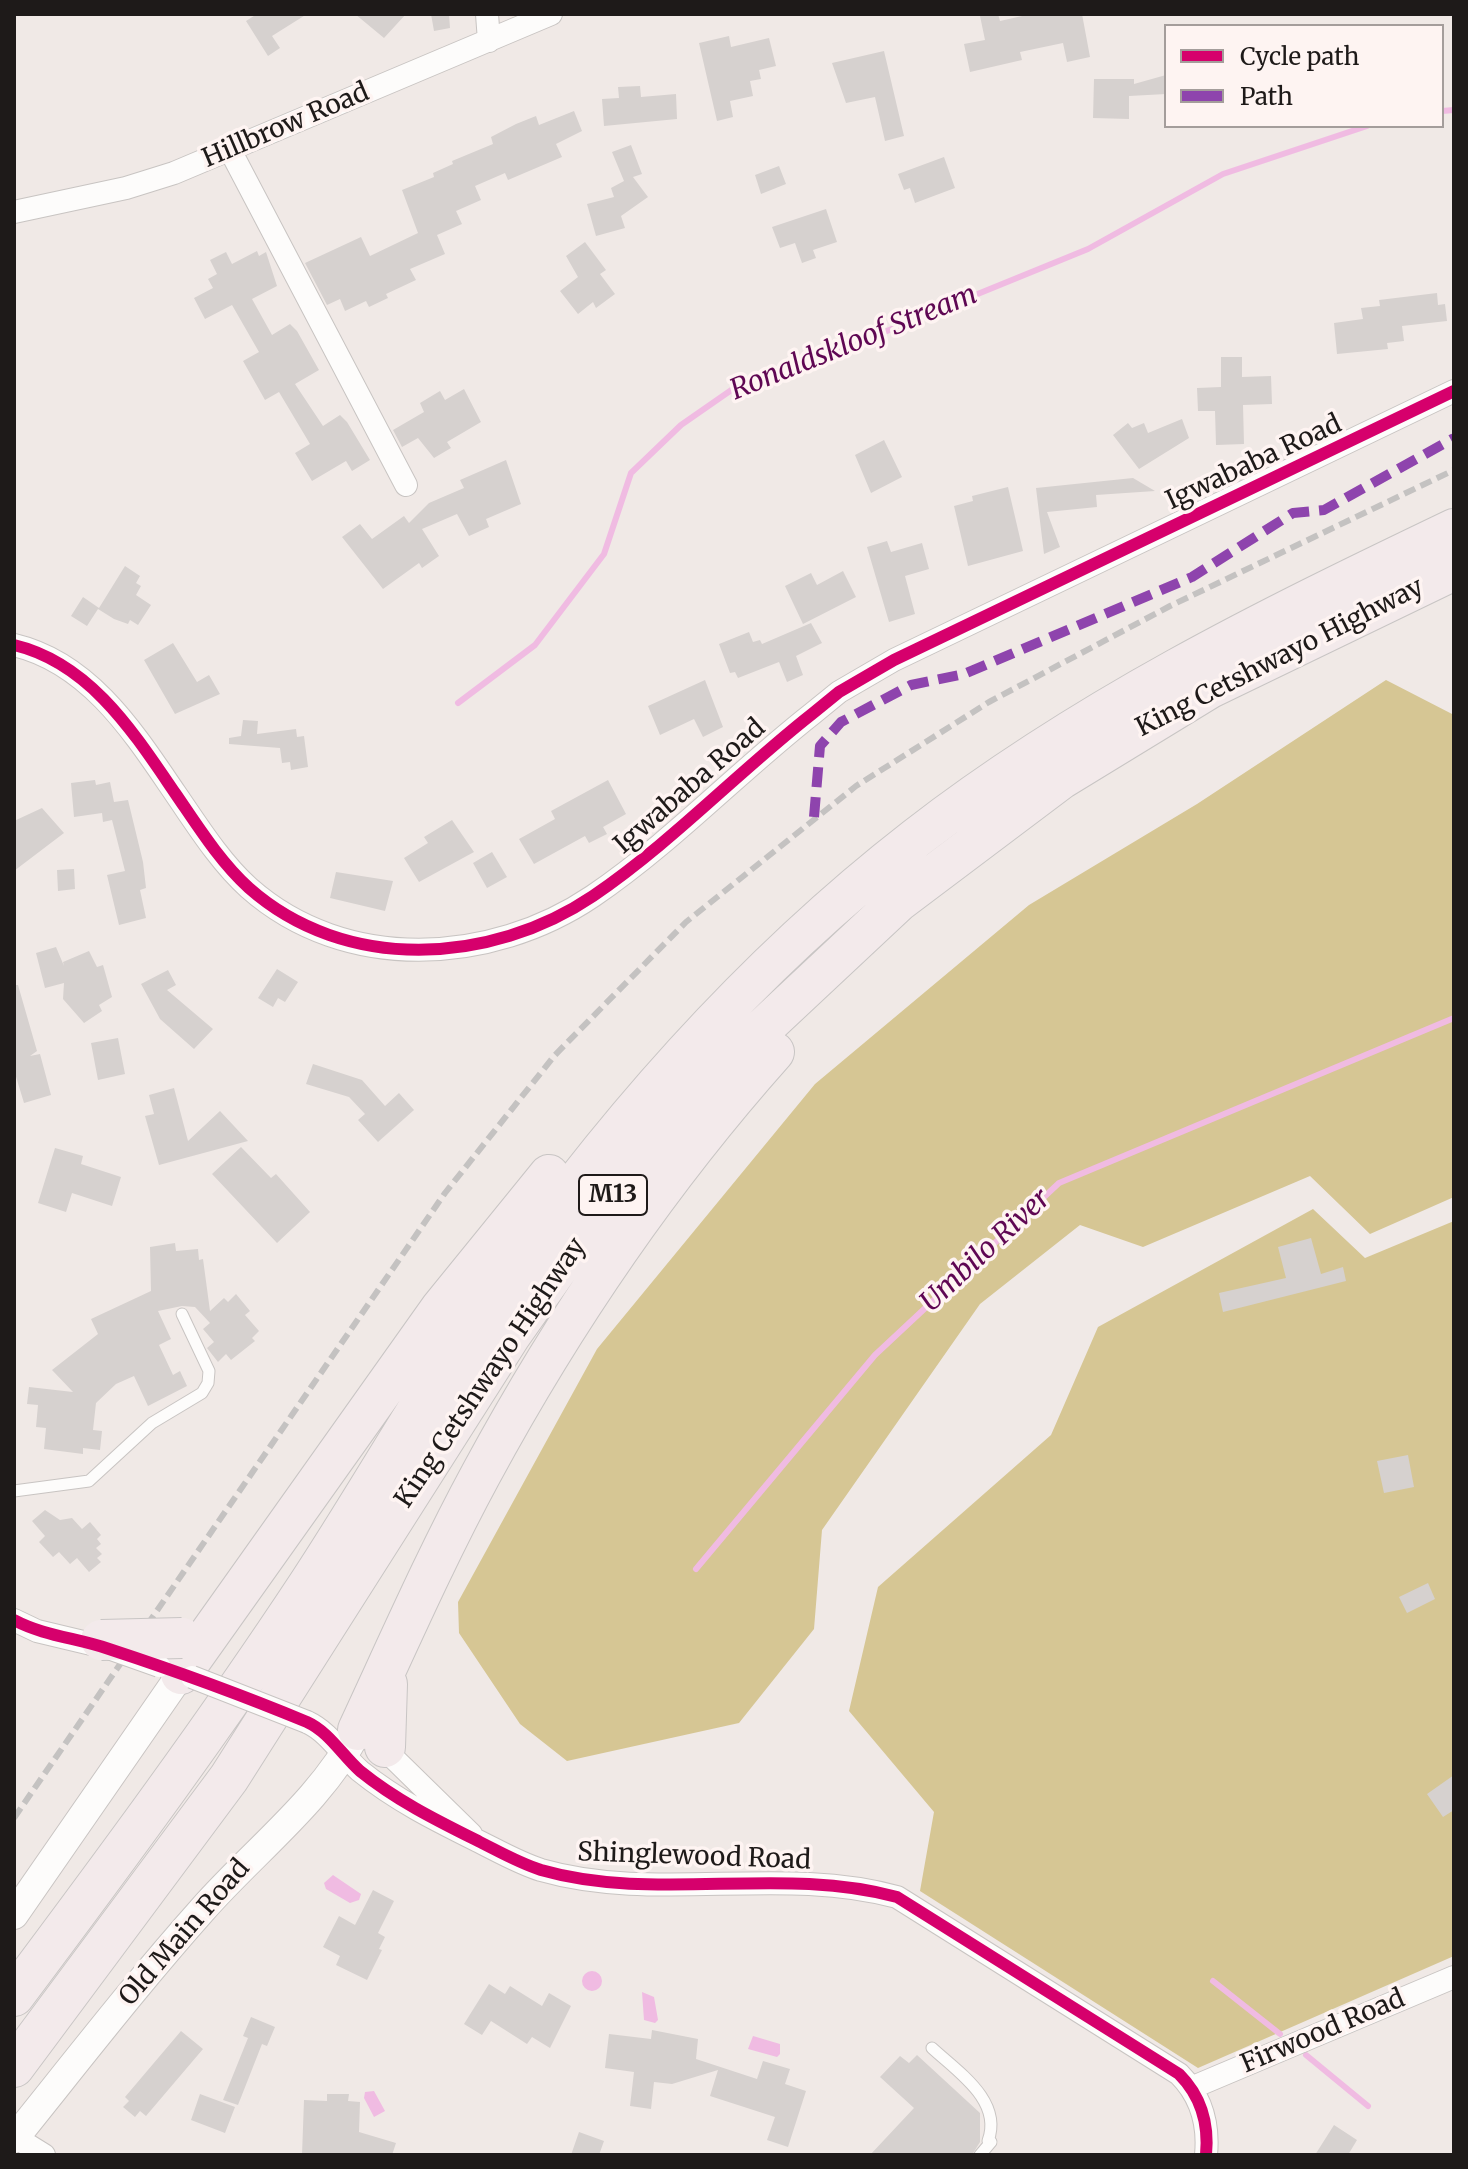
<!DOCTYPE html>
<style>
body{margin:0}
#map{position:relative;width:1468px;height:2169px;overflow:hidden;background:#f0e9e6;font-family:Merriweather,serif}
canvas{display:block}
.frame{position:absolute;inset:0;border:16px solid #1e1a19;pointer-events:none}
.legend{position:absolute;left:1164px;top:24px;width:280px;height:104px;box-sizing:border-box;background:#fef4f2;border:2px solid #a49d9b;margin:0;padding:10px 14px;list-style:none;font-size:24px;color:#1e1a19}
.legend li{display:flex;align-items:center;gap:16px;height:40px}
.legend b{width:40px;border:2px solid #a49d9b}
</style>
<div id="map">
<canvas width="1468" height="2169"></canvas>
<div class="frame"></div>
<ul class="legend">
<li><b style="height:10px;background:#d6006c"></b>Cycle path</li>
<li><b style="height:10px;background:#8e44ad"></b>Path</li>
</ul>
</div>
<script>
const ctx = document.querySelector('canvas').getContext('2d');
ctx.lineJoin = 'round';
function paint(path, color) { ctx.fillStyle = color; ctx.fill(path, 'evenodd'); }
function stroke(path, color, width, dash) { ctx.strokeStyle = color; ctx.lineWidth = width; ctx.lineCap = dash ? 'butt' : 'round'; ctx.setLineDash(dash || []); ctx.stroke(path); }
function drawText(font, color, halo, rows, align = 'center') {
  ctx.font = font + ' Merriweather,serif'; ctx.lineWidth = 7; ctx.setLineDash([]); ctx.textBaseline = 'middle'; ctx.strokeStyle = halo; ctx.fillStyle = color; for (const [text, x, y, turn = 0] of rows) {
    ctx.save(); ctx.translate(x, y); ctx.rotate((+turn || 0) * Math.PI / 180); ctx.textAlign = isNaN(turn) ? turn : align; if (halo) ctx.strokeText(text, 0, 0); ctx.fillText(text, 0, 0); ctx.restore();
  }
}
paint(new Path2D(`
 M1386,680L1454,715V1197L1370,1234L1310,1176L1143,1247L1080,1225L980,1304L822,1530L814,1629L739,1723L567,1761L520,1724L459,1633L458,1602L597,1349L815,1084L1029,905L1197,804Z
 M1313,1209L1365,1258L1454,1221V1956L1198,2068L920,1891L934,1812L849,1711L878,1587L1051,1435L1098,1327Z`), '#d6c694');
paint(new Path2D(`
 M333,1875L361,1894L359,1900L350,1903L326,1889L324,1883Z
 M582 1981a10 10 0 1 1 20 0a10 10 0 1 1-20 0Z
 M642,1992L654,1997L658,2020L655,2023L644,2020Z
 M753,2036L780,2044V2054L777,2057L748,2049Z
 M374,2091L385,2111L374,2117L364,2098L365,2092Z`), '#f0bbe2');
stroke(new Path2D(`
 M1442,111L1454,110
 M458,703L535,645L604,554L631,473L681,425L740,384L855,344L1088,249L1223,174L1367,126
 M696,1569L875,1355L1059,1183L1454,1018
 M1213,1981L1280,2034
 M1306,2055L1368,2106`), '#f0bbe2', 6);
paint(new Path2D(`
 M257,14H307L272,36L280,48L268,56L246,21Z
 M355,14H406L384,38Z
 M431,14H449L450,28L434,31Z
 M998,14L1000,21L1031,14H1082L1090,57L1067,62L1063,43L1020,52L1022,60L970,72L964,44L985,40L980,16Z
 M729,36L731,47L769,38L776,66L759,70L761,79L750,81L753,96L730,101L733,117L717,121L699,43Z
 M884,51L904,136L885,141L875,97L846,103L832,63Z
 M1166,75V94L1129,96V119L1093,118L1094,79H1134V84Z
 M640,86L641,97L676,94L677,119L604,126L602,99L619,98L618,87Z
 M574,111L582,131L556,144L562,157L508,180L505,173L475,186L481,200L456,211L462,224L437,235L445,254L410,269L416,280L386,294L388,298L369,307L366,301L345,311L340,299L327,305L305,263L361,237L370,256L418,233L402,190L434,177L433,173L453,164L452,161L493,144L491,137L516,124L536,116L539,125Z
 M631,145L642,174L633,177L648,197L621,216L625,228L596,236L587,204L614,197L611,188L624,181L612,152Z
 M944,157L955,188L915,203L910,188L904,190L898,174Z
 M779,166L786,184L761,194L755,175Z
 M826,209L837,242L813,250L816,258L802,263L795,243L780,248L772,227Z
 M585,242L606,270L600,274L615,294L596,308L593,302L578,314L560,291L578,277L566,256Z
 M257,251L259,256L266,252L277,286L252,299L272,335L290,324L297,331L319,370L295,384L323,426L340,415L347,422L370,460L352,471L346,461L312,481L295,453L310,444L279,392L265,400L243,361L259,352L232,305L205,319L194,298L213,288L208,279L217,274L210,260L226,252L232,264Z
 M1437,293L1438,305L1445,304L1447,321L1402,326L1404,341L1387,343L1388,349L1337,354L1334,323L1363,319L1361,308L1380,306L1379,300Z
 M1221,357H1242V377L1271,376L1272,404L1243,405L1244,444L1216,445L1215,411H1198L1197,388L1221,387Z
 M464,389L481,422L447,442L451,448L434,458L418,438L402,447L393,430L424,412L420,403L440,391L445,400Z
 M1182,419L1189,438L1139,469L1113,435L1128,423L1132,428L1144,423L1148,433Z
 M884,440L902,477L871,493L855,455Z
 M506,460L521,504L486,519L489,527L469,536L457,514L422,529L439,556L422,568L419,563L383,589L342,537L360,524L372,539L404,516L409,523L429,503L464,488L460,480Z
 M1133,478L1155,491L1096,495L1097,507L1047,512L1060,547L1044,554L1036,488Z
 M1008,487L1023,551L968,566L954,506L973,501L972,496Z
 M887,541L891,552L922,543L929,569L905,576L915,614L889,622L867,547Z
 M125,566L140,576L136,583L141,586L136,595L151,605L138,625L130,620L128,624L114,619L98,609L87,626L71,616L83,597L99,608Z
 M843,571L856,597L803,624L785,586L811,573L817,585Z
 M811,623L822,643L796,656L803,675L787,682L779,662L738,678L735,672L730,673L719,644L749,632L753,642L760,640L762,644Z
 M173,643L197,682L209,675L220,694L175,714L144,660Z
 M705,680L723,727L703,737L694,719L660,735L648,706Z
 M243,720L258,721L257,734L296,729L297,737L304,736L308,767L291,770L290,762L282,763L280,748L229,744V738L241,736Z
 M95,780L96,785L110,782L114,802L128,800L143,862L146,888L140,890L146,918L119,925L107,875L125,871L112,820L103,822L102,813L74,817L71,783Z
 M608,780L626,814L603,827L607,834L589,843L585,836L534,864L519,839L555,819L551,811Z
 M42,808L64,833L14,871V821Z
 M452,820L474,852L419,882L404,858L428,843L424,837Z
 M492,852L507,877L487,888L473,863Z
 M74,869L75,889L58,891L57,870Z
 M336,872L393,881L385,911L330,898Z
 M56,947L64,966L63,962L89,951L97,967L103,965L112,997L99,1005L102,1011L84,1023L63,999L64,983L45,988L36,953Z
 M277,969L298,982L285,1002L278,998L273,1007L258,998Z
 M168,970L176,985L167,990L213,1029L194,1049L160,1019L141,984Z
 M14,985H18L37,1051L30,1056L40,1054L51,1095L24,1103L14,1070Z
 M118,1038L125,1074L98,1080L91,1043Z
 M313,1064L362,1080L385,1106L399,1093L414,1110L378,1142L358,1120L365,1114L349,1097L306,1084Z
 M174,1088L188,1141L220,1111L248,1141L159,1165L145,1116L154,1114L149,1095Z
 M241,1147L271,1178L276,1174L310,1212L277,1243L212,1174Z
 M55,1148L83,1156L81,1164L121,1177L112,1206L72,1193L66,1212L38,1203Z
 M1311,1238L1321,1274L1343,1267L1346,1281L1223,1312L1219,1293L1286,1278L1278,1247Z
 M175,1243L176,1251L198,1249L199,1260L203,1259L210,1311L224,1298L228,1302L236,1294L250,1311L245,1315L259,1331L252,1338L255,1341L231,1360L226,1354L218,1362L207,1348L214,1342L203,1329L210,1323L195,1307L182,1306L158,1311L171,1339L159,1345L173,1375L180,1371L187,1386L148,1406L134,1376L116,1384L96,1403L93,1430L102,1431L100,1450L83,1448V1454L44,1449L46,1428L36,1427L38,1405L27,1404L29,1387L73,1392L52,1370L98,1334L91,1319L151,1291L150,1247Z
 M1408,1455L1414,1487L1384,1493L1377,1461Z
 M45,1510L60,1520L72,1518L82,1529L90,1522L101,1535L97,1539L101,1544L96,1548L102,1554L97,1558L101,1562L89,1572L77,1558L70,1564L59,1552L53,1557L39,1542L45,1536L32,1521Z
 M1428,1583L1435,1599L1407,1613L1399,1597Z
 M1454,1775V1810L1443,1817L1427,1794Z
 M373,1890L394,1901L378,1933L385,1937L379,1949L382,1950L367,1980L336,1965L340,1956L323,1947L339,1916L355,1925Z
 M489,1984L505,1994L510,1986L542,2006L549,1993L571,2006L550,2048L532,2037L527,2044L491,2021L482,2035L464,2024Z
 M251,2017L275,2027L267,2046L262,2044L238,2105L223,2100L248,2038L243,2036Z
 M652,2030L698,2039L696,2059L757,2079L763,2061L790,2069L785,2084L806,2091L788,2147L767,2140L775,2117L710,2096L718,2070L672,2084L654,2082L651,2109L630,2106L634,2072L605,2068L609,2034L651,2039Z
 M181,2031L203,2049L146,2116L140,2111L135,2117L123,2107L129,2101L125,2097Z
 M917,2055L980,2113V2142L972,2155H870L914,2108L880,2077L900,2056L909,2063Z
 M200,2094L235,2107L225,2133L191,2120Z
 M327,2094H349L348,2101L360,2102L359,2132L396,2143L392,2155H302L304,2100L327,2101Z
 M1334,2125L1357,2140L1348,2155H1315Z
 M579,2132L604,2141L599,2155H571Z`), '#d6d1cf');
const service = new Path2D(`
 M14,1491L89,1481L152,1423L202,1393L208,1383L209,1371L182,1314
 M932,2048C958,2072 1003,2101 988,2141L991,2142L980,2155`);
const minor = new Path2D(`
 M487,14L489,41
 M230,150L406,485
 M14,212L126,188L174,173L551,14
 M14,645C90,663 134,733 175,793C197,825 220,862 249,888C345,973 491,965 593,896C671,843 738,772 812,714L839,692L894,660L1454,391
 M14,1620L37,1631L104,1647
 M307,1722C329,1732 342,1755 360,1771C397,1801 438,1821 480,1842C500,1852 519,1863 541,1870C656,1903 781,1865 897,1897L1179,2074C1202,2097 1209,2124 1206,2155
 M376,1741L471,1834
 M1191,2088L1454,1977
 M15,2137L44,2155`);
const tertiary = new Path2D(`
 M14,1915L181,1674
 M14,2139C76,2062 137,1983 203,1909C255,1850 322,1800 358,1730`);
const motorway = new Path2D(`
 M181,1674L441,1308L549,1175
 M358,1730C398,1644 436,1557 481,1474C562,1324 660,1180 774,1052
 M385,1747L387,1684
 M14,1996C115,1861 215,1726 308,1585C364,1500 414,1411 471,1327C594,1145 742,973 916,838C1084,708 1264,620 1454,529
 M14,2067L229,1778L510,1336L567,1255L615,1193L742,1048L899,901L1061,779L1210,688L1454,570`);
stroke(service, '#c8c4c2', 13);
stroke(minor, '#c8c4c2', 24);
stroke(tertiary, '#c8c4c2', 30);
stroke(motorway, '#c8c5c4', 42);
stroke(service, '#fdfcfb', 11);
stroke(minor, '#fdfcfb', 22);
stroke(tertiary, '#fdfcfb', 28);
stroke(motorway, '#f3eaeb', 40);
stroke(new Path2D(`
 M14,1818L445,1193L555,1055L686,922L856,786L989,702L1170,606L1454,470`), '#c4c2c1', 6, [12, 6]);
const minorBridge = new Path2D(`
 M111,1649L159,1666
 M192,1677L307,1722`);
const motorwayBridge = new Path2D(`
 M101,1640L182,1638`);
stroke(minorBridge, '#c8c4c2', 24, []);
stroke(motorwayBridge, '#c8c5c4', 42, []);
stroke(minorBridge, '#fdfcfb', 22);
stroke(motorwayBridge, '#f3eaeb', 40);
stroke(new Path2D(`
 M814,817L820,746L841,722L911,685L964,674L1192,577L1293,513L1324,510L1454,438`), '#8e44ad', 10, [20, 10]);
stroke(new Path2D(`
 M14,645C90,663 134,733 175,793C197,825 220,862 249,888C345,973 491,965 593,896C671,843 738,772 812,714L839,692L894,660L1454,391
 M14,1620C44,1636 77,1638 109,1649C176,1671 242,1695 307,1722C329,1732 342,1755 360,1771C397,1801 438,1821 480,1842C500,1852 519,1863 541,1870C656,1903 781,1865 897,1897L1179,2074C1202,2097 1209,2124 1206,2155`), '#d6006c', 12);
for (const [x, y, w] of [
 [613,1195,68]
]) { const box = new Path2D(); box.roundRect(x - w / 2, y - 20, w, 40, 6); ctx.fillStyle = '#fef4f2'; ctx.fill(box); stroke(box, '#1e1a19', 2); }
drawText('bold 24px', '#1e1a19', null, [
 ["M13",613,1195]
]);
drawText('26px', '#1e1a19', '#fef4f2', [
 ["Hillbrow Road",286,126,-23],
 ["Igwababa Road",1254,463,-25],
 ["King Cetshwayo Highway",1280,658,-27],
 ["Igwababa Road",690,787,-41],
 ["King Cetshwayo Highway",491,1373,-56],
 ["Shinglewood Road",694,1857,2],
 ["Old Main Road",185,1933,-49],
 ["Firwood Road",1323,2032,-23]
]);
drawText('italic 28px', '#5f0753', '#fef4f2', [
 ["Ronaldskloof Stream",854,343,-22],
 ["Umbilo River",986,1251,-43]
]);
</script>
